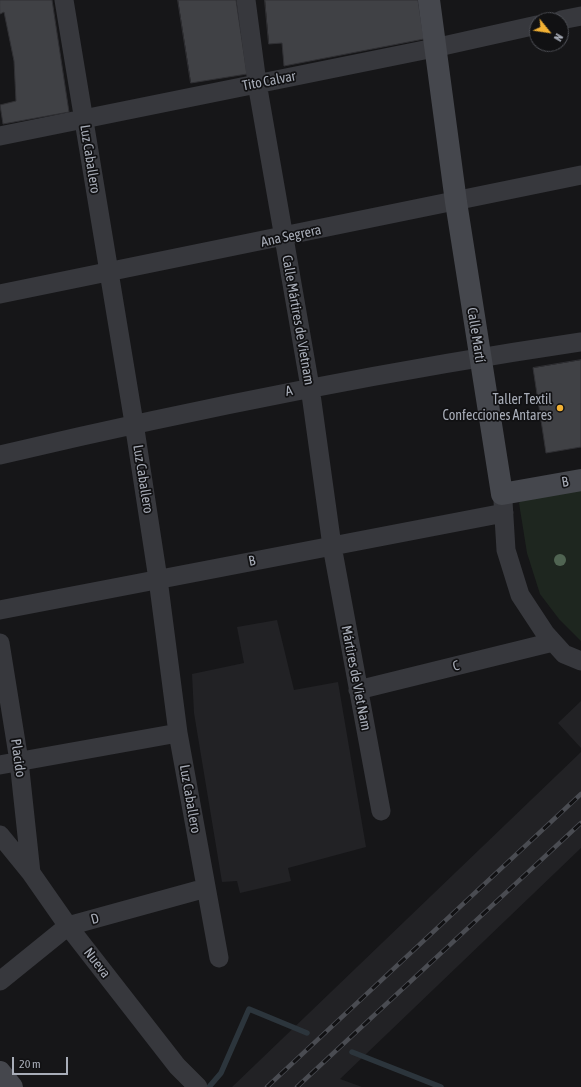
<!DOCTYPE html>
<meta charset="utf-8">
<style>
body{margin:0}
#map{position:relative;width:581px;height:1087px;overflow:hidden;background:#161618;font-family:"Asap Condensed",sans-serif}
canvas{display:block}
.north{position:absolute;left:529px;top:12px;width:40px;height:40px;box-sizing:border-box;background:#111113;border:1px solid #4d4f55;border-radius:50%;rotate:120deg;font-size:11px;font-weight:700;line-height:16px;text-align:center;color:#a8adb8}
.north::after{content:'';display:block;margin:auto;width:14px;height:18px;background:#f2b134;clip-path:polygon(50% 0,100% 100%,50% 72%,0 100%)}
.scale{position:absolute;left:12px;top:1057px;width:56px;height:18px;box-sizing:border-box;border:2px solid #a8adb8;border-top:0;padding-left:5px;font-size:12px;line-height:14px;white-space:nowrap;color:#a8adb8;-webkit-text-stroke:3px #111113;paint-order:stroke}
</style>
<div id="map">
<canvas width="581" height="1087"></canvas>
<div class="north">N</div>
<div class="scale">20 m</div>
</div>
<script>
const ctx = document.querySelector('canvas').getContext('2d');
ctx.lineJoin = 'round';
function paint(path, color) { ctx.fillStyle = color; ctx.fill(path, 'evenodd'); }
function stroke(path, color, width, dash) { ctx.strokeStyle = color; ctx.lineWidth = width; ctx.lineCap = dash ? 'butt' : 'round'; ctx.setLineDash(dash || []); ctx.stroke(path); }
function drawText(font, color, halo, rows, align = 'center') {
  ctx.font = font + ' "Asap Condensed",sans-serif'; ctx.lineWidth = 3.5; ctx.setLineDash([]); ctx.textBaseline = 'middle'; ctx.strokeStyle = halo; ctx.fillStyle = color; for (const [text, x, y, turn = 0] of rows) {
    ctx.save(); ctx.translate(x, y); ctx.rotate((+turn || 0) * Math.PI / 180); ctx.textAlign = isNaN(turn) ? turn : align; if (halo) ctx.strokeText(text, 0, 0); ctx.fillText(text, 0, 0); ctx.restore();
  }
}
paint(new Path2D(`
 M277,620L294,690L338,682L366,847L288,868L291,881L240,893L237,881L222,882L194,713L192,674L244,663L237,627Z
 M581,701V748L558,723Z
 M581,752V848L340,1079L362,1087H232Z`), '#222225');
paint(new Path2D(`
 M581,483V641L559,619L540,594L527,553L519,503L525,495Z`), '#1e261f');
stroke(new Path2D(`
 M352,1052L441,1087
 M209,1087L221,1073L249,1009L307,1033`), '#2c353c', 5.5);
const building = new Path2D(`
 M0,0H52L69,112L3,124L0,105L16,101L14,61L4,12L0,14Z
 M178,0H236L247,74L191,83Z
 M265,0H418L424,39L284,66L282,43L269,44Z
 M581,360V447L546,453L533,368Z`);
paint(building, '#404145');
stroke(building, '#303034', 1);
stroke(new Path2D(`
 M64,0L134,423L158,579L178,733L219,958
 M246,0L257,83L310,387L332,546L381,811
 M561,20L581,16
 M0,136L434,48L537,25
 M0,294L581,175
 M0,455C192,410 385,371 581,342
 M503,501L506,550L520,595L545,633L564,654L581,661
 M0,610L504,513
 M0,643L19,761L31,873
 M358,690L553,642
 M0,765L178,733
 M0,835L31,873L68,926L177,1066L198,1087
 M0,981L68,926L206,888`), '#37383d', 19);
stroke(new Path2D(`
 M429,0L456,202L502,494L581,480
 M0,1072L12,1087`), '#45474d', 22);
const rail = new Path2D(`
 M267,1087L581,794
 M297,1087L581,823`);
stroke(rail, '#4a4c52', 4.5);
stroke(rail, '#111113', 3, [9]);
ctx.fillStyle = '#506452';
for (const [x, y] of [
 [560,560]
]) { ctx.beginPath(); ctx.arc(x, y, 6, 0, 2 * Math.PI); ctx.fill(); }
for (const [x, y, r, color] of [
 [560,408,4,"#f2b134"]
]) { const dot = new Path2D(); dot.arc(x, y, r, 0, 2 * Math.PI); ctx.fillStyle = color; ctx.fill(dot); stroke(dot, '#111113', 1.5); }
drawText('14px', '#a8adb8', '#111113', [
 ["Tito Calvar",269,81,-11],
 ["Luz Caballero",90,159,81],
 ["Ana Segrera",291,236,-12],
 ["Calle Mártires de Vietnam",298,320,80],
 ["Calle Martí",476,335,81],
 ["A",289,391,-12],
 ["Luz Caballero",143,479,81],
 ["B",565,482,-10],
 ["B",252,561,-11],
 ["C",456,666,-14],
 ["Mártires de Viet Nam",356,678,79],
 ["Placido",18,758,82],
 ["Luz Caballero",190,799,80],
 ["D",95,919,-15],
 ["Nueva",97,963,52]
]);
drawText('14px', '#a8adb8', '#111113', [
 ["Taller Textil",552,400],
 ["Confecciones Antares",552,416]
], 'right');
</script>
